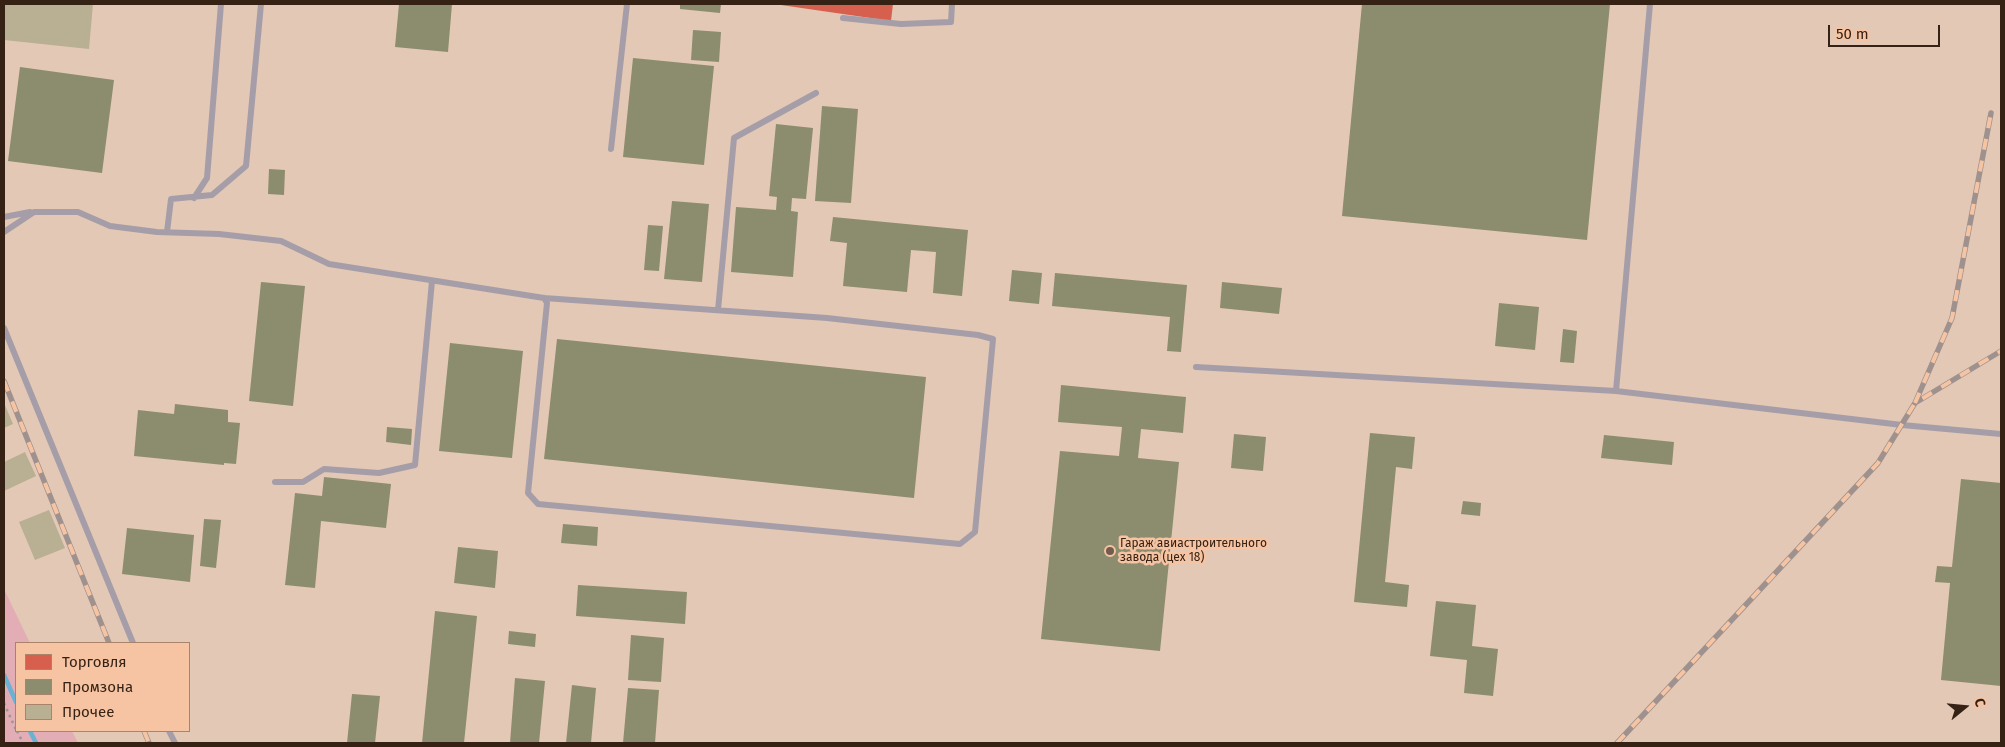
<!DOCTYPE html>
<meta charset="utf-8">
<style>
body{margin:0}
#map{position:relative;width:2005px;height:747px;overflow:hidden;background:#e3c8b6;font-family:"Fira Sans",sans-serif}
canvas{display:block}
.frame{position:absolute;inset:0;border:5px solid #352215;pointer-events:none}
.legend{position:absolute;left:15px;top:642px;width:175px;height:90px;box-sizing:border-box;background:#f6c4a3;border:1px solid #a9836a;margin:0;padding:6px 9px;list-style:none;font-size:15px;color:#352215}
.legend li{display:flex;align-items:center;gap:10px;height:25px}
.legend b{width:25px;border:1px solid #a9836a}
.north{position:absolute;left:1940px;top:682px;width:50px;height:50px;-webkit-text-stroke:4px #f6c4a3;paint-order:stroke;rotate:73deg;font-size:14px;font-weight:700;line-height:20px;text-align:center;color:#352215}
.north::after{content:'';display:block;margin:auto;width:18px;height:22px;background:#352215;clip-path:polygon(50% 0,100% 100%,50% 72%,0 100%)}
.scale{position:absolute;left:1828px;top:25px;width:112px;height:22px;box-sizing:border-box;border:2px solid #352215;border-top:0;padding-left:6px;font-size:15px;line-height:18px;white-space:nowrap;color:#352215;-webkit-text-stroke:4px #f6c4a3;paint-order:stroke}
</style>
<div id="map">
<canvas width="2005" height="747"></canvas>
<div class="frame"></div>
<ul class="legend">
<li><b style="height:14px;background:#d6604d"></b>Торговля</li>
<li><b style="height:14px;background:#8c8c6e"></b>Промзона</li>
<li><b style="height:14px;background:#b9af93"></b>Прочее</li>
</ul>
<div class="north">С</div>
<div class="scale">50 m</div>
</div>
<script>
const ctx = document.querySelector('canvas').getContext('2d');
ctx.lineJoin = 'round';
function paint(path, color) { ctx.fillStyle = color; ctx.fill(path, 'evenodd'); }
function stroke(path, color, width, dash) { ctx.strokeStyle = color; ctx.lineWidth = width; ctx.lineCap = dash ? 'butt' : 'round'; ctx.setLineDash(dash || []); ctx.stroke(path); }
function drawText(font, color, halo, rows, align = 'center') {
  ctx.font = font + ' "Fira Sans",sans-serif'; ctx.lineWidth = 5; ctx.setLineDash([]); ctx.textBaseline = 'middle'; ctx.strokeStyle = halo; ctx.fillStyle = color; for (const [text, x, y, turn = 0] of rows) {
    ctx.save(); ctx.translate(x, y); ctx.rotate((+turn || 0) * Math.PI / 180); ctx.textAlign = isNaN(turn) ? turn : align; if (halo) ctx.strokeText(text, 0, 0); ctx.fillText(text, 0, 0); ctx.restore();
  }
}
paint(new Path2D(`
 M4,589L30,643H16V731H72L78,743H4Z`), '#e2adb5');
paint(new Path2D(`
 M774,4H893L891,21Z`), '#d6604d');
paint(new Path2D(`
 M399,4H452L448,52L395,47Z
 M680,4H721L720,13L680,9Z
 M1362,4H1610L1587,240L1342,216Z
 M693,30L721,32L719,62L691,60Z
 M633,58L714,66L704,165L623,157Z
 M20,67L114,80L102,173L8,161Z
 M822,106L858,109L851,203L815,201Z
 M776,124L813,128L806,199L792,198L791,211L798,212L793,277L731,272L736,207L776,210L777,197L769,196Z
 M269,169L285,170L284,195L268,194Z
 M672,201L709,204L702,282L664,279Z
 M833,217L968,230L962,296L933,293L936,252L911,250L907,292L843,286L847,243L830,241Z
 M648,225L663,226L659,271L644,270Z
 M1012,270L1042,273L1039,304L1009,301Z
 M1055,273L1187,285L1181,352L1167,351L1170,317L1052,306Z
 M261,282L305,286L293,406L249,401Z
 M1222,282L1282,288L1279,314L1220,308Z
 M1499,303L1539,307L1535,350L1495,346Z
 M1563,329L1577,331L1574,363L1560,362Z
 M557,339L926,377L914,498L544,459Z
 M450,343L523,351L512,458L439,451Z
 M1061,385L1186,397L1183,433L1141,429L1138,458L1179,462L1160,651L1041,639L1060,451L1119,456L1122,427L1058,422Z
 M175,404L228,410V422L240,423L236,464L224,463V465L134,456L138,410L174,414Z
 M387,427L412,429L411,445L386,442Z
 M1370,433L1415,437L1412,469L1396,467L1385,582L1409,585L1407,607L1354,602Z
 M1234,434L1266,437L1263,471L1231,468Z
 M1604,435L1674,442L1672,465L1601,458Z
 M324,477L391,484L386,528L321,521L315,588L285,585L295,493L322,496Z
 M1961,479L2001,483V686L1941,680L1950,583L1935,582L1937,566L1952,567Z
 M1463,501L1481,503L1480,516L1461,514Z
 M204,519L221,520L216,568L200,566Z
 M563,524L598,527L597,546L561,543Z
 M127,528L194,535L190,582L122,574Z
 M458,547L498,551L495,588L454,583Z
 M578,585L687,592L685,624L576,616Z
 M1436,601L1476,605L1472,646L1498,649L1493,696L1464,693L1467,660L1430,656Z
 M435,611L477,616L464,743H422Z
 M509,631L536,634L535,647L508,644Z
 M631,635L664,638L661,682L628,680Z
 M515,678L545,681L539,743H510Z
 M572,685L596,688L591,743H566Z
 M628,688L659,690L655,743H623Z
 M352,694L380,696L375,743H347Z`), '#8c8c6e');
stroke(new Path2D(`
 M4,675L16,702
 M30,731L36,743`), '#6ab1d3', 4.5);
paint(new Path2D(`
 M4,4H93L89,49L4,40Z
 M4,403L13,424L4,428Z
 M25,452L36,476L4,491V462Z
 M49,510L65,548L35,560L19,522Z`), '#b9af93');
stroke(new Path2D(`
 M4,703L16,730
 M17,731L23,743`), '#9e9496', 2.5, [2.5, 4]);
stroke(new Path2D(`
 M1650,4L1616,391L1902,425L2001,434
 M843,18L901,24L951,22L952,4
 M611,149L627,4
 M194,198L207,178L221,4
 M4,217L30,212
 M4,232L34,212H78L110,226L157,232L219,234L281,241L329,264L544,298L827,318L978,335L993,339L975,532L960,544L538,504L528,493L547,303L544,298
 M167,232L171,199L212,195L246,166L261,4
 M718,310L734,138L816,93
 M4,328L133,643
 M1196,367L1616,391
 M275,482H303L324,469L379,473L415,465L432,281
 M169,731L175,743`), '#a59ea8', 6);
const rail = new Path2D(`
 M4,381L109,643
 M1915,403L1952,318L1991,113
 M144,731L149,743
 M1617,743L1878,463L1915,403L2001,351`);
stroke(rail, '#9f928e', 5.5);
stroke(rail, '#f6c4a3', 4, [11]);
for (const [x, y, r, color] of [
 [1110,551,5,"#725c4d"]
]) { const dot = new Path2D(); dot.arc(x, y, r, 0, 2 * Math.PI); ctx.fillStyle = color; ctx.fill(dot); stroke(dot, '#f6c4a3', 2); }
drawText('12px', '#352215', '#f6c4a3', [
 ["Гараж авиастроительного",1120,544],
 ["завода (цех 18)",1120,558]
], 'left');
</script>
